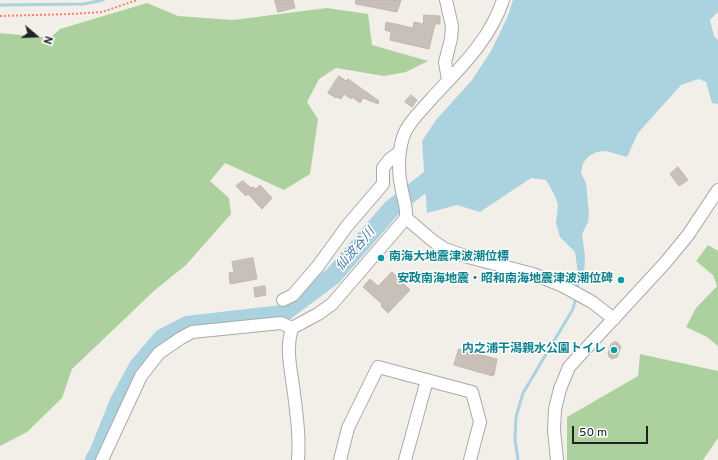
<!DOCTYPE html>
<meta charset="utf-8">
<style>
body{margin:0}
#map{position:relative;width:718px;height:460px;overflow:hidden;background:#f2efe9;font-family:Overpass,sans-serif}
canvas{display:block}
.north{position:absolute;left:16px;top:16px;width:40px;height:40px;-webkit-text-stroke:3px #fff;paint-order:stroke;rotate:109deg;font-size:11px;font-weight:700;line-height:16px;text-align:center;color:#222}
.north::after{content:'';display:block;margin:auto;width:14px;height:18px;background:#222;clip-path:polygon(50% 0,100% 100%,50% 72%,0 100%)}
.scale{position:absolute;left:572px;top:426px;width:76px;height:18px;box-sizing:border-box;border:2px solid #222;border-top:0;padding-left:5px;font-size:12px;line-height:14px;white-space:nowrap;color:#222;-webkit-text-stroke:3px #fff;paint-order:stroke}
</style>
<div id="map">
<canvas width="718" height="460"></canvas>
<div class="north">N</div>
<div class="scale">50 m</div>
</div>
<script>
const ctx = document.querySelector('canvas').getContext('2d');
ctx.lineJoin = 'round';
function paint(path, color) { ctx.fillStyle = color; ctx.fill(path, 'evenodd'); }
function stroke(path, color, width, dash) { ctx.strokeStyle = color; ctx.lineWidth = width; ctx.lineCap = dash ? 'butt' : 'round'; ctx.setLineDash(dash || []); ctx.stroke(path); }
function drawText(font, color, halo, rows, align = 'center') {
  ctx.font = font + ' Overpass,"Noto Sans JP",sans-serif'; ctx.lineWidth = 3; ctx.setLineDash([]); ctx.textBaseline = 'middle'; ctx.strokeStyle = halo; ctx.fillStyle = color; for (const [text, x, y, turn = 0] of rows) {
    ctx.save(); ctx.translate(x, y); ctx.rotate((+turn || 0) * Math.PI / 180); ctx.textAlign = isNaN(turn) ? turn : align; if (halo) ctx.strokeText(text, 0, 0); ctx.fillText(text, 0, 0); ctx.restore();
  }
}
paint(new Path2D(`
 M147,3L178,16L233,20L327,8L368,14L372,45L428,61L406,72L384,76L336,68L319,79L307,102L318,119L310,174L284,190L225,163L210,181L229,198L231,214L186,265L155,290L72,369L62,398L27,432L0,446V33L50,38L60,29Z
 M708,245L718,251V346L707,337L686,327L696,308L717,286L713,275L696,261Z
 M640,354L718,371V438L703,460H567V417L638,376Z`), '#add19e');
paint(new Path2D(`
 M513,0H718V12L710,20L714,36L718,40V104L712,103L706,82L699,79L681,85L638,133L627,157L606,151L597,152L589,156L583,163L581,173L586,183L589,213L588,222L582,234L585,256L584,280H579L575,252L560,237L556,223L558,204L554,194L546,180L531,178L480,212L457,205L427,213L422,141L436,120L472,80L491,51L507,18Z`), '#aad3df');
stroke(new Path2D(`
 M0,5L84,4L103,0
 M577,290L579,277
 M518,460L515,440L516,417L523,393L573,309L576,297`), '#aad3df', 3);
stroke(new Path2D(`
 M94,460L98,453L119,401L138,366L162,338L187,325L282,314L333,276L392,208L445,167`), '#aad3df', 18);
const building = new Path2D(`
 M275,0H293L295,8L278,12Z
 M356,0H401L397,12L356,4Z
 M424,15L440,16V24H435L429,49L390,40L391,32L385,30L386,22L413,28L414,22L423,24Z
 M339,76L346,81L348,79L379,101L378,104L363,98L360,103L352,97L351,99L344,94L341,99L337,97L336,98L328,93Z
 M411,95L417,100L412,107L405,102Z
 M678,167L688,180L679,186L670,174Z
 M243,181L251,188L253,187L256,189L260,185L272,198L262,209L248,194L246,196L236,186Z
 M253,258L257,279L230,284L229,273L234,272L232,262Z
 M392,272L410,290L388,313L381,306L382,304L363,287L370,279L378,286Z
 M265,286L266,295L255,297L254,288Z
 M614,342H617L621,347L617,357L612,359L609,357L608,353L611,344Z
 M459,349L497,359L494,375L493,374V376L454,365Z`);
paint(building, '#c7bfb8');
stroke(building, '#c4b6ab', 1);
const minor = new Path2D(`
 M446,0L452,26L451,39L445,62L448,80
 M406,218L433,241L445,249L468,257L533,274L563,286L592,302L614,319
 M283,300L293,295L318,266L347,226L383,184V168L390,159L400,152
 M102,460L141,376L159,353L181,338L192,332L281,323L292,328
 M298,460C300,435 296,410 293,386C290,365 286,348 292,328L318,314L332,304L406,218C407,208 404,201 402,191C398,174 398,154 403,137C408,122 422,110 432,98C460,68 490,40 503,0
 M340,460L348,428L378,367L472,392L480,422L470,460
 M405,460L427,380
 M557,460L554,430L555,409L560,389L569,367L665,263L688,235L718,190`);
stroke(minor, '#a9a9a9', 14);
stroke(new Path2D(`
 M0,16L71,14L102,12L137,0`), '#fa8072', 2, [2, 2]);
stroke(minor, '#fff', 12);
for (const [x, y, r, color] of [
 [381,258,4,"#0f9aa8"],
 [621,280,4,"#0f9aa8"],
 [614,350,4,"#0f9aa8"]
]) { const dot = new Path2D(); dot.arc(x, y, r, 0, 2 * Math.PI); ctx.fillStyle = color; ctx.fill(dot); stroke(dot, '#fff', 1.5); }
drawText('bold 12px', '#0d838f', '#fff', [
 ["南海大地震津波潮位標",389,258,"left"],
 ["安政南海地震・昭和南海地震津波潮位碑",613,280],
 ["内之浦干潟親水公園トイレ",606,350]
], 'right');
drawText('italic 13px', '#4a7aab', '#fff', [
 ["仙波谷川",356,250,-49]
]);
</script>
